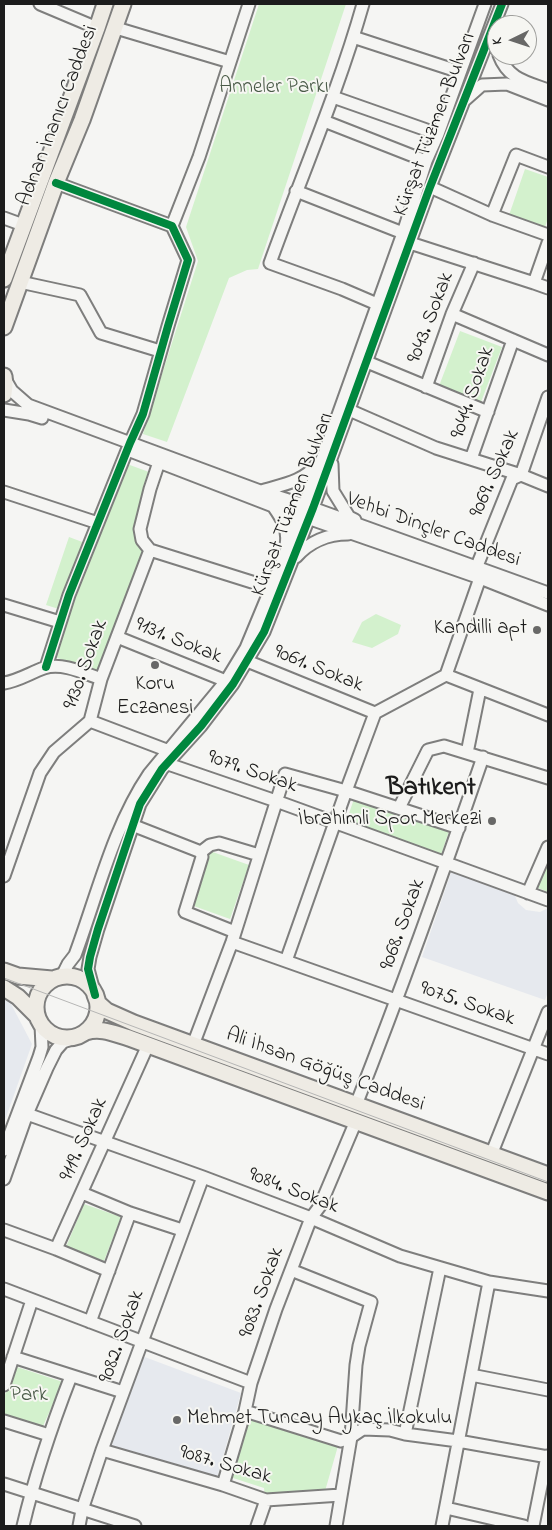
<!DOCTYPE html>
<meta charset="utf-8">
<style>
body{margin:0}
#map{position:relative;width:552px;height:1530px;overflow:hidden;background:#f5f5f3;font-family:"Indie Flower",sans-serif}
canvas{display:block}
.frame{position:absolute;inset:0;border:5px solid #1c1c1c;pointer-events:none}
.north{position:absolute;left:487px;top:15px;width:50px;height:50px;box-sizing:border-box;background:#f6f6f2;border:1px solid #9f9f9c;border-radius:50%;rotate:266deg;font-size:14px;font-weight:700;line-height:20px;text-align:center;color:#1c1c1c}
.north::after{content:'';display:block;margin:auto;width:18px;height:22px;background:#686867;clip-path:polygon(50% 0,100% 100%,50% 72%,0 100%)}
</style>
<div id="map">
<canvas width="552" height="1530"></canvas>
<div class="frame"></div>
<div class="north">K</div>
</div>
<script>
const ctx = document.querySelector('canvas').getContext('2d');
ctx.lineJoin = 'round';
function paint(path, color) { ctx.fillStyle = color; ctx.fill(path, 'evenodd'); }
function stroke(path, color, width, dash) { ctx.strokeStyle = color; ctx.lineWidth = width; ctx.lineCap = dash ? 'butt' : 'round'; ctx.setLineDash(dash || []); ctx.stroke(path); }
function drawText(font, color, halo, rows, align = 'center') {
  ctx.font = font + ' "Indie Flower",sans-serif'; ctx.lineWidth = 4; ctx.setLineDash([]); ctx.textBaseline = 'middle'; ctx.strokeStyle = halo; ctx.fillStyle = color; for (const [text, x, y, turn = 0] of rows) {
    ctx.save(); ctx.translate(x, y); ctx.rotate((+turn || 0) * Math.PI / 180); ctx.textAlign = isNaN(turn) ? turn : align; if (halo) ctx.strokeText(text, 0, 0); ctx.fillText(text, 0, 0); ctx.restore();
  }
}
paint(new Path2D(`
 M452,870L513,891L518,903L526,910L540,912L548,908V992L545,1000L422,957Z
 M4,1000L10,1002L32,1044L4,1123Z
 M142,1356L241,1393L217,1478L111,1448Z`), '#e6e9ee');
paint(new Path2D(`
 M259,4H346L258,269L247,270L229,278L167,442L143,434L198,261L186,227Z
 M525,169L548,177V218L544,230L508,218Z
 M460,331L502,347L481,402L439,386Z
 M127,464L149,472L134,534L145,551L99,673L55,657L79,588Z
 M69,537L85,543L62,610L46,605Z
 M376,614L401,625L398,634L372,648L352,642L362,622Z
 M354,799L449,831L441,855L346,822Z
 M210,851L249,865L230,919L191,905Z
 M546,864L548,865V892L538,888Z
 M84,1204L121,1217L104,1261L66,1247Z
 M14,1366L63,1382L43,1426L4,1414V1398Z
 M247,1416L338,1446L325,1491L265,1497L264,1488L230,1477Z`), '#d3f1cd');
const minor = new Path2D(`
 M40,4L97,28
 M363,4C338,92 301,177 270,263L342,289L377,304
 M494,27L495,44L497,50
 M116,28L230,62
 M353,37L460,72
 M499,55C508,79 526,82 548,90
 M333,97L438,134
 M465,100L482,85L507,84L548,100
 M324,121L426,161
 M430,187L492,215L548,235
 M296,191L403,233
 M492,215L516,155L548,167
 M4,218L23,225
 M172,226L199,157L249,4
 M410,243L534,283L548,288
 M20,282L80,295L101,333L160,351
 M534,283L548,243
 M452,314L548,355
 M367,362L488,412
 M5,379L12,391L28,405L260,491L304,505L548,593
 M426,387L452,314L474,263
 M4,410L29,414L42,418
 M349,410L436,448L521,475L548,486
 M128,450L273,506L480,578L548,605
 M471,459L513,340
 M332,464L333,491L349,517L355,520
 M261,491C281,485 304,482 317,464
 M4,492L98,523
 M273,506C282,519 289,529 286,545
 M150,550L271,588
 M296,557C309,542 328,534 348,534
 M477,566L512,479L521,475L548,397
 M4,605L60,622
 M117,637L226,681
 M247,661L375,713
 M46,667L69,595L130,443L143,414L168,326L188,260L172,226L56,183
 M446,675L548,715
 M4,683C18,681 30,673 44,668C62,662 84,673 101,679
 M375,713L446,675L480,578
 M90,721L169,751
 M467,753L480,689
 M168,764L276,801L548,900
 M399,808L428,750L444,746L548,778
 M132,825L201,852L210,845L219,843L259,855
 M201,852L202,857L185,912L235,932
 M4,876L40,773L54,752L90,721L101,679L150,550L142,540L140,529L150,489L161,456
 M528,893L548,847
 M232,942L548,1054
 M286,961L346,791L375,713
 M62,976L68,964L75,955C97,896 113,827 149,774L226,681L246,648L283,559L324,454L403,233L426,161L438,134L485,4
 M95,995L88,969L90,957L98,929L140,804L162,769L201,726L233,684L264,632L313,508L430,187L502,4
 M193,1045L232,942L285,774L346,791L459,828
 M356,1105C401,990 443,874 483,757
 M27,1114L203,1177L311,1218L400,1256L489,1282L548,1291
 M4,1150L39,1057L42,1047L41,1025
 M491,1155L548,1012
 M4,1179L27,1114L47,1068L56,1050L63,1042L77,1037
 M82,1193L130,1213L182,1230
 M4,1230L56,1249L109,1271
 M56,1249L148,1045
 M291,1270L371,1302L359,1346L356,1365L351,1437L336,1526
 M4,1289L251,1383
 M90,1322L130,1213
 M13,1357L123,1392
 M471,1375L548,1390
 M4,1385L32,1300
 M245,1411L341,1441L351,1437L363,1429L390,1430L405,1434L458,1441L548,1457
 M4,1421L49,1435
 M405,1434L440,1268
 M102,1450L223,1485L266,1500L341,1495
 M4,1484L135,1526
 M223,1485L245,1411L251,1383L276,1309L311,1218L320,1206L356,1121
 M446,1508L524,1526
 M23,1526C35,1475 52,1425 71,1376
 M79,1526L82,1510L102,1450L203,1177
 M257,1526L266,1500
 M442,1526L489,1282
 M533,1526L547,1456`);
const major = new Path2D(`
 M4,279L97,28L105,4
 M4,327L56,183L82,120L123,4
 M4,376L5,385L4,394
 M4,971L18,976L52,979
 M36 1007a31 31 0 1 1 62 0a31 31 0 1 1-62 0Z
 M4,988L18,997L36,1015
 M95,995L98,1003L107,1011L134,1023L548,1175
 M86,1032C101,1027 115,1034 129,1038L548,1192`);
stroke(minor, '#7e7e7d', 15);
stroke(major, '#7e7e7d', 19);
stroke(minor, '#f5f5f3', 11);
stroke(major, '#eeebe4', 15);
stroke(new Path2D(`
 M4,978L548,1182`), '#b6b6b5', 1);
stroke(new Path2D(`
 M46,667L69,595L130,443L143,414L168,326L188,260L172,226L56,183
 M95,995L88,969L90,957L98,929L140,804L162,769L201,726L233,684L264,632L313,508L430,187L502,4`), '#00873e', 8);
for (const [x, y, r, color] of [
 [537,630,5,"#686867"],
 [155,665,5,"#686867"],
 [492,821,5,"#686867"],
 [177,1420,5,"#686867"]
]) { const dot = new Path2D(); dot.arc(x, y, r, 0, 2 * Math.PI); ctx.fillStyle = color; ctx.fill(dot); stroke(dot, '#f6f6f2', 2); }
drawText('21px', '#4a5b48', '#f6f6f2', [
 ["Anneler Parkı",274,89],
 ["Park",29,1397]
]);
drawText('21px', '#1c1c1c', '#f6f6f2', [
 ["Adnan İnanıcı Caddesi",59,116,-69],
 ["Kürşat Tüzmen Bulvarı",436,125,-69],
 ["9043. Sokak",432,318,-69],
 ["9044. Sokak",474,393,-71],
 ["9069. Sokak",496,474,-66],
 ["Kürşat Tüzmen Bulvarı",294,505,-69],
 ["Vehbi Dinçler Caddesi",433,531,20],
 ["9131. Sokak",178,642,22],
 ["9130. Sokak",87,665,-70],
 ["9061. Sokak",318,670,22],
 ["9079. Sokak",252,773,19],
 ["9068. Sokak",404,925,-70],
 ["9075. Sokak",467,1005,19],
 ["Ali İhsan Göğüş Caddesi",325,1071,20],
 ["9119. Sokak",85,1140,-66],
 ["9084. Sokak",293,1192,21],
 ["9083. Sokak",263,1293,-70],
 ["9082. Sokak",123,1337,-70],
 ["9087. Sokak",225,1466,16]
]);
drawText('21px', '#1c1c1c', '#f6f6f2', [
 ["Kandilli apt",527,630],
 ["Koru",155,686,"center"],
 ["Eczanesi",155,710,"center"],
 ["İbrahimli Spor Merkezi",482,821],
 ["Mehmet Tuncay Aykaç İlkokulu",187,1420,"left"]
], 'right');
drawText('bold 26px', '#1c1c1c', '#f6f6f2', [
 ["Batıkent",431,790]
]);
</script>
